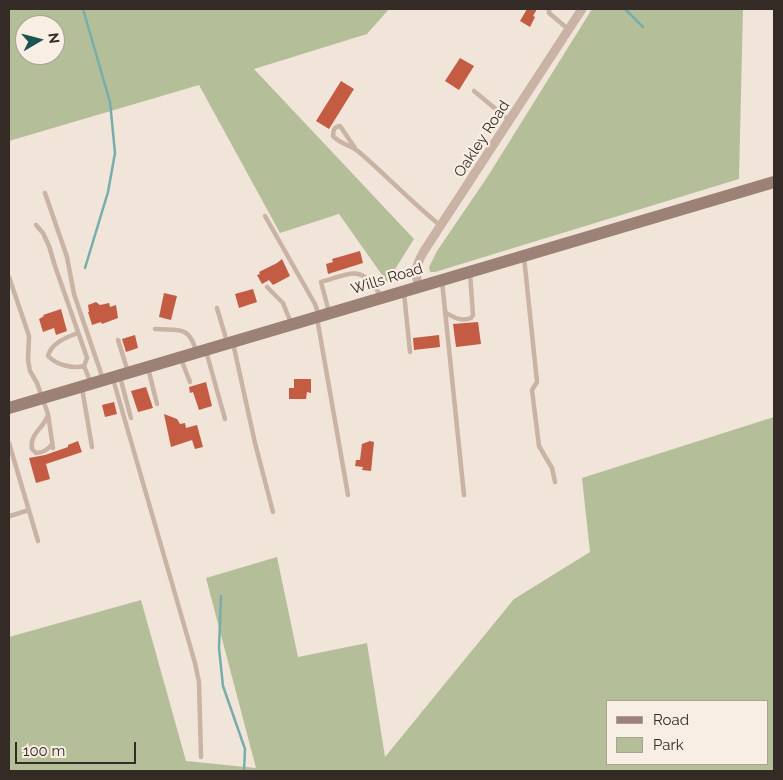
<!DOCTYPE html>
<style>
body{margin:0}
#map{position:relative;width:783px;height:780px;overflow:hidden;background:#f1e4d8;font-family:Raleway,sans-serif}
canvas{display:block}
.frame{position:absolute;inset:0;border:10px solid #342a26;pointer-events:none}
.legend{position:absolute;left:606px;top:700px;width:162px;height:65px;box-sizing:border-box;background:#f9eee4;border:1px solid #aaa098;margin:0;padding:6px 9px;list-style:none;font-size:15px;color:#342a26}
.legend li{display:flex;align-items:center;gap:10px;height:25px}
.legend b{width:25px;border:1px solid #aaa098}
.north{position:absolute;left:15px;top:15px;width:50px;height:50px;box-sizing:border-box;background:#f9eee4;border:1px solid #aaa098;border-radius:50%;rotate:82deg;font-size:14px;font-weight:700;line-height:20px;text-align:center;color:#342a26}
.north::after{content:'';display:block;margin:auto;width:18px;height:22px;background:#1c5454;clip-path:polygon(50% 0,100% 100%,50% 72%,0 100%)}
.scale{position:absolute;left:15px;top:742px;width:121px;height:22px;box-sizing:border-box;border:2px solid #342a26;border-top:0;padding-left:6px;font-size:15px;line-height:18px;white-space:nowrap;color:#342a26;-webkit-text-stroke:4px #f9eee4;paint-order:stroke}
</style>
<div id="map">
<canvas width="783" height="780"></canvas>
<div class="frame"></div>
<ul class="legend">
<li><b style="height:6px;background:#9c8276"></b>Road</li>
<li><b style="height:14px;background:#b4bf99"></b>Park</li>
</ul>
<div class="north">N</div>
<div class="scale">100 m</div>
</div>
<script>
const ctx = document.querySelector('canvas').getContext('2d');
ctx.lineJoin = 'round';
function paint(path, color) { ctx.fillStyle = color; ctx.fill(path, 'evenodd'); }
function stroke(path, color, width, dash) { ctx.strokeStyle = color; ctx.lineWidth = width; ctx.lineCap = dash ? 'butt' : 'round'; ctx.setLineDash(dash || []); ctx.stroke(path); }
function drawText(font, color, halo, rows, align = 'center') {
  ctx.font = font + ' Raleway,sans-serif'; ctx.lineWidth = 4.5; ctx.setLineDash([]); ctx.textBaseline = 'middle'; ctx.strokeStyle = halo; ctx.fillStyle = color; for (const [text, x, y, turn = 0] of rows) {
    ctx.save(); ctx.translate(x, y); ctx.rotate((+turn || 0) * Math.PI / 180); ctx.textAlign = isNaN(turn) ? turn : align; if (halo) ctx.strokeText(text, 0, 0); ctx.fillText(text, 0, 0); ctx.restore();
  }
}
paint(new Path2D(`
 M9,9H389L367,34L254,69L414,239L387,282L339,214L280,233L199,85L9,141ZM25,25H55V55H25Z
 M592,9H743L739,179L435,272H430L429,267L437,251L488,176Z
 M774,417V771H9V637L141,600L186,761L256,768L206,578L277,557L298,657L367,643L385,757L514,599L590,552L582,478ZM607,701H767V764H607Z`), '#b4bf99');
stroke(new Path2D(`
 M83,9L110,102L115,153L108,192L85,268
 M625,9L643,27
 M221,596L219,648L223,686L245,749L244,771`), '#78adac', 2.5);
paint(new Path2D(`
 M527,9H537L533,16L535,17L530,27L520,21Z
 M460,58L474,66L459,90L445,81Z
 M341,81L354,89L329,129L316,121Z
 M360,251L363,263L328,274L326,264L333,262L332,259Z
 M282,259L290,276L273,285L269,280L262,284L257,275L260,274L259,272L277,263Z
 M253,289L257,302L239,308L235,294Z
 M164,293L177,296L171,320L159,317Z
 M96,302L100,305L109,303L110,307L116,305L118,318L102,324L101,322L92,325L88,312H89L88,305Z
 M61,309L67,331L56,335L54,328L43,332L39,319L44,316L43,315Z
 M478,322L481,344L456,347L453,324Z
 M135,335L138,348L126,352L122,339Z
 M439,335L440,347L414,350L413,338Z
 M294,379H311V393L307,392L306,399H289V388H294Z
 M206,382L212,406L199,410L193,392L190,393L189,387Z
 M146,387L153,408L138,412L131,391Z
 M114,402L117,414L105,417L102,405Z
 M164,414L177,419L180,424L185,423L186,428L197,425L203,447L195,449L192,440L171,447Z
 M78,441L82,452L46,464L50,479L36,483L29,458L45,455L68,447V445Z
 M370,441L374,442L371,471L362,470L363,467L355,466L356,460H360L362,444Z`), '#c45b43');
stroke(new Path2D(`
 M549,9V13L568,29
 M474,91L509,120
 M355,148L340,126C334,127 333,130 333,136C340,144 351,145 359,152C387,176 412,203 441,226
 M45,193L67,257L74,294L103,379
 M265,216L315,304L319,315
 M36,225L43,233L49,246L55,266L85,352L87,358L84,366
 M524,257L537,382L532,390L539,446L552,468L555,482
 M9,277L25,324L29,336L28,360L30,371L37,383L48,414L53,448
 M442,281L464,495
 M267,287L283,303L291,323
 M404,293L410,352
 M217,308L227,342
 M329,312L321,282C353,273 361,264 381,296
 M445,312C452,317 462,322 471,318L473,315L470,273
 M317,318L348,495
 M155,329C179,331 189,325 196,351
 M78,333C67,337 51,343 48,356C57,365 72,369 84,366L91,383
 M118,340L128,372
 M233,343L255,443L273,512
 M206,351L225,419
 M181,359L190,382
 M148,368L157,404
 M120,377L131,418
 M113,379L195,663L199,682L201,757
 M82,388L92,447
 M48,415C44,428 29,434 32,449L36,453C44,452 48,450 52,444
 M9,443L38,541
 M10,516L29,510`), '#c8b3a5', 4.5);
stroke(new Path2D(`
 M419,287C414,271 416,265 424,251L582,9`), '#c8b3a5', 9);
stroke(new Path2D(`
 M9,408L774,182`), '#9c8276', 12);
drawText('15px', '#342a26', '#f9eee4', [
 ["Oakley Road",482,139,-57],
 ["Wills Road",387,279,-17]
]);
</script>
